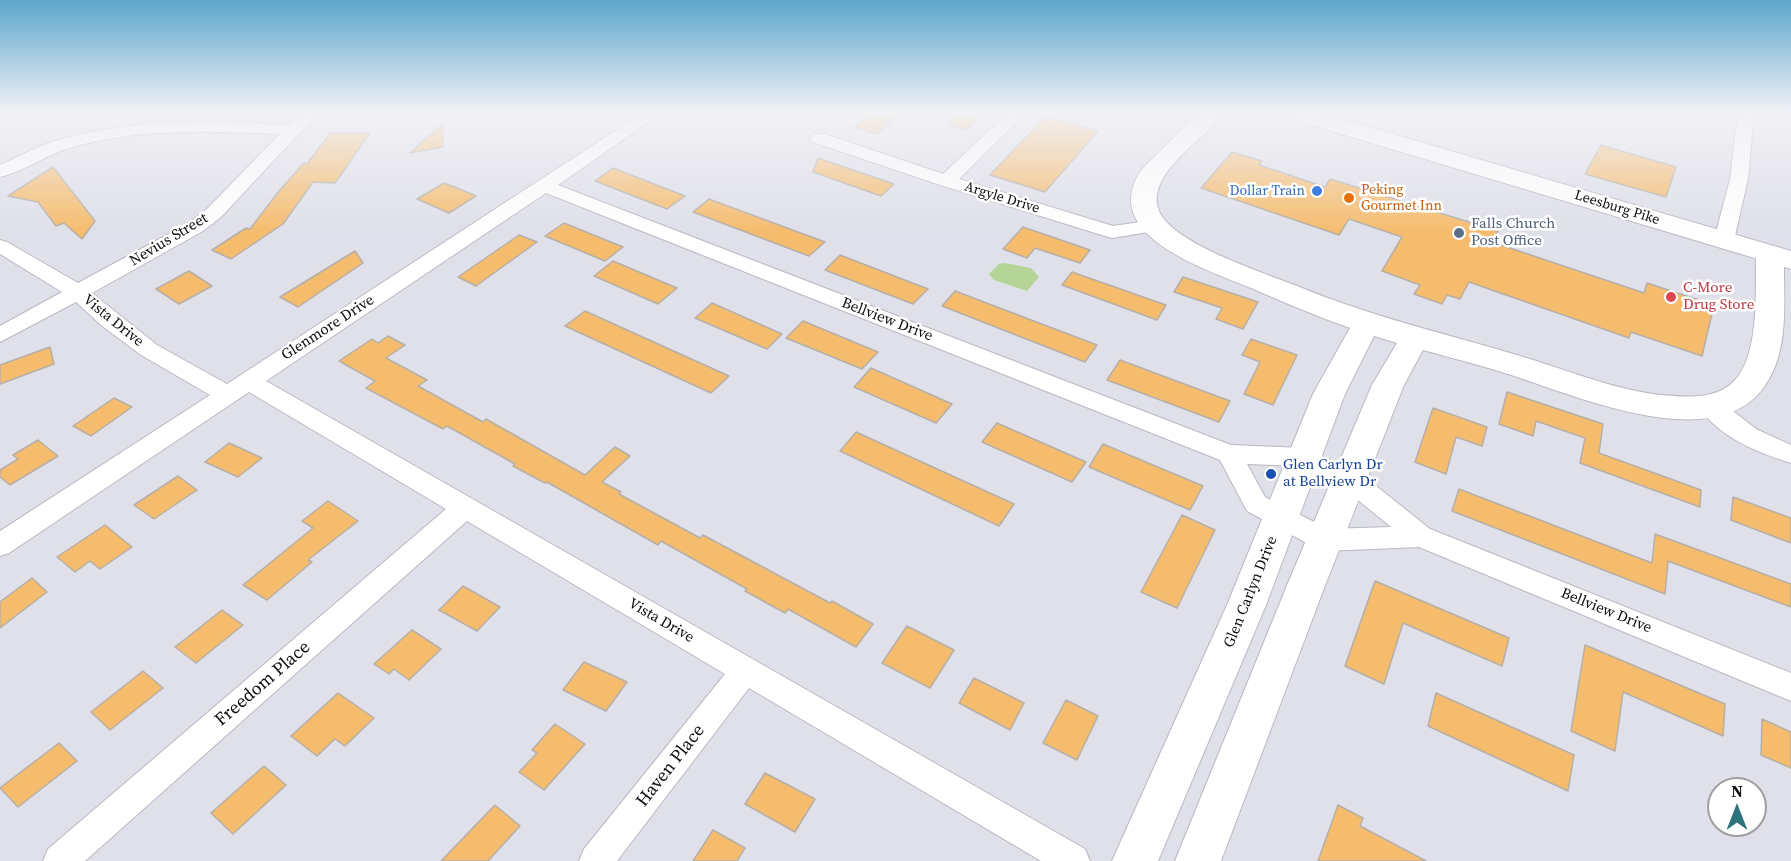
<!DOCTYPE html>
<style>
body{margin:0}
#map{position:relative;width:1791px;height:861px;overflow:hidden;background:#dfe0e9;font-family:"Source Serif 4",serif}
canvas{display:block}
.north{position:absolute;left:1707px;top:777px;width:60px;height:60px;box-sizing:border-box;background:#fff;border:2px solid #9f9fa0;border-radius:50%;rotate:0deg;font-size:16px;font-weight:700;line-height:24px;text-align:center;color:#0e0e11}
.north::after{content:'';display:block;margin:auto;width:21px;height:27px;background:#2b747b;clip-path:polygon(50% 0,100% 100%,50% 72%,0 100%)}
</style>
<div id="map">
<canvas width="1791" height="861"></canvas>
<div class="north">N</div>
</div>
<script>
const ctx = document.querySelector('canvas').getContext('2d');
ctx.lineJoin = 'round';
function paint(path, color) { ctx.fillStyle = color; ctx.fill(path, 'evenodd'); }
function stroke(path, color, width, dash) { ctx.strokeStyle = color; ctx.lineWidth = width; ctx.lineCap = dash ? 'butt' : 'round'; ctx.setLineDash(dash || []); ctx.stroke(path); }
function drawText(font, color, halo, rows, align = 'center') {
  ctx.font = font + ' "Source Serif 4",serif'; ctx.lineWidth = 5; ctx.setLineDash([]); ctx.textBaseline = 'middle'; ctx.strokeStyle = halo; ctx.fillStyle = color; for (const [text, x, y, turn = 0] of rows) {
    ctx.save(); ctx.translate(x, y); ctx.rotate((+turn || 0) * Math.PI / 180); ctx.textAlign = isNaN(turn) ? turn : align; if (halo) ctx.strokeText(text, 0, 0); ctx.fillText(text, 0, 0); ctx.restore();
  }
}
paint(new Path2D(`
 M1005,263L1031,268L1039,277L1027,291L994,280L989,274L999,264Z`), '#b5d596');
const building = new Path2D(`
 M873,112H903L876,134L855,127Z
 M959,112H985L966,130L946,123Z
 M1046,116L1098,131L1045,192L990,175Z
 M442,124L443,147L410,153Z
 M330,133H370L335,183L313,182L283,224L231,259L212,250L246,228L250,229L279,191L304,163L307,164Z
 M1601,145L1676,167L1666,197L1585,174Z
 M1232,152L1262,161L1259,165L1325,187L1330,179L1498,231L1492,242L1644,293L1647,283L1714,305L1702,356L1631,332L1629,338L1469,282L1460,299L1447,295L1442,304L1414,294L1420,285L1382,271L1402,237L1349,219L1339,235L1201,188Z
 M818,158L894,184L881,196L813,172Z
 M53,167L95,221L82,239L64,223L56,226L38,202L8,196Z
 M613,168L685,196L667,209L595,181Z
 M444,183L457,188L476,196L449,213L417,199Z
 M709,199L825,242L809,256L693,212Z
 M564,223L623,247L605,261L545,236Z
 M1023,227L1090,250L1080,263L1035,248L1027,258L1003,249Z
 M519,235L537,242L476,286L458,277Z
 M355,251L363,263L298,307L280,297Z
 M840,255L928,289L913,304L825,270Z
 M613,261L677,288L658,304L594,276Z
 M189,271L212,286L179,304L156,289Z
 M1072,272L1166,305L1157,320L1062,285Z
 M1183,277L1258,302L1243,329L1216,319L1222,308L1174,292Z
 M955,291L1097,345L1085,362L942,306Z
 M712,303L782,334L767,349L695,318Z
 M585,311L729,376L711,393L565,326Z
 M803,321L878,352L862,369L786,338Z
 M388,336L405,345L386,358L427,380L418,386L483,422L486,419L585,475L615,447L630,456L602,482L621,492L619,494L700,538L703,535L830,603L832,601L873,624L856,647L788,609L785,613L745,591L747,589L661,541L658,545L547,482L545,483L513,466L515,464L447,426L443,429L366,388L375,381L339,361L372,339L378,343Z
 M1251,339L1297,355L1273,405L1244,394L1260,362L1242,355Z
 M50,347L54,364L0,384V365Z
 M1120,360L1230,401L1219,422L1107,380Z
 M871,368L952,404L936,423L854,387Z
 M1507,392L1603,424L1599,453L1701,490L1700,507L1580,463L1585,438L1536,421L1533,436L1499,424Z
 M114,398L132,407L91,436L73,426Z
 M1433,408L1487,427L1482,446L1456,437L1446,474L1415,462Z
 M997,423L1086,462L1072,482L982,442Z
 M856,432L1014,504L999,526L840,451Z
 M38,440L58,456L10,485L0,477V470L18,459L13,455Z
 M229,443L262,458L238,477L205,462Z
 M1103,444L1203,486L1190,510L1089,467Z
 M178,476L197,490L154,519L134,505Z
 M1459,489L1652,563L1655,534L1791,584V607L1668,561L1665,594L1452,511Z
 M1733,497L1791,518V543L1731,520Z
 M328,501L358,521L308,560L312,562L267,600L243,585L313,528L302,521Z
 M1182,515L1215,530L1177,608L1141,592Z
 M105,525L132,547L100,569L90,561L75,572L57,557Z
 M32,578L47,592L0,628V602Z
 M1375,581L1509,638L1502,666L1403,623L1384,684L1345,666Z
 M463,586L500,607L477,631L439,610Z
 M222,610L243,625L196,663L175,647Z
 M907,626L954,650L930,688L882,663Z
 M412,630L441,649L409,680L394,669L389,674L374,664Z
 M1585,645L1725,704L1723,736L1623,692L1615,751L1571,731Z
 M584,662L627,682L606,711L563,690Z
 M143,671L163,688L110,730L91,712Z
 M974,678L1024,703L1010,730L959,703Z
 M338,693L374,718L345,746L335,739L317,756L291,736Z
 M1436,693L1574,755L1568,791L1428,726Z
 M1066,700L1098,716L1077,760L1043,743Z
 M1762,719L1791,732V768L1761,755Z
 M555,724L585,744L544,790L519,772L537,753L532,750Z
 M59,743L77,761L18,807L0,788Z
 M264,766L286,785L233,834L211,813Z
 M765,773L815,799L795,832L745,804Z
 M495,805L520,826L488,861H441Z
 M1338,805L1363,818L1360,826L1426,861H1318Z
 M713,830L745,848L737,861H693Z`);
paint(building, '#f6bc6e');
stroke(building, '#b5afa8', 1.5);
const street = new Path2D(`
 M302,112H319L221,217L203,231L92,293L157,345L227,384L644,112H663L558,185L1231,445L1303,448L1360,473L1430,529L1791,673V701L1419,547L1325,551L1316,548L1247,511L1220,460L546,193L266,381L1085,849L1090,861H1041L749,688L617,861H579L584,849L725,674L467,521L85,861H43L48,849L446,509L249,392L9,553L0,556V531L210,395L141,355L101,325L76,302L0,342V326L62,292L0,254V240L7,242L78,283L189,223L207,209L280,134C211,131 140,128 73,147C47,154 25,171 0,177V165C18,157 36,147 55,141C131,118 211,121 289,125ZM1247,464L1300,466L1342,487L1391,527L1328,529L1265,497Z
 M1009,112H1027L959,179L1113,226L1154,220L1161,222L1164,226L1161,230L1112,238L1105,236L940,185L813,142L810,138L813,134H825L943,174Z
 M1738,112H1754L1748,179L1734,240L1731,244H1717L1714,240L1730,179Z
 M1711,398L1719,400L1756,429L1791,445V463C1759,453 1717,437 1699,406L1703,400Z`);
const secondary = new Path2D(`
 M1200,112H1225C1206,139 1148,171 1158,208C1167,242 1265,273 1297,286C1369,316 1443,333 1517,355C1565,369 1611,389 1661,395C1683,397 1712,400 1731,384C1761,358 1755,290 1756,254L1760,248L1770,246L1780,248L1784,254C1783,297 1791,350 1764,387C1716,455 1581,398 1520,378C1488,367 1456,359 1423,350L1404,385L1326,583L1221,861H1175L1288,583L1372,385L1397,343L1374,336L1345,394L1266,605L1158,861H1112L1227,605L1313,394L1350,328C1316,316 1283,302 1251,288C1206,269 1096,235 1142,169Z`);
const primary = new Path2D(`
 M1281,112H1318L1791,251V269L1285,117Z`);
stroke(street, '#b8b9c1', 2);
stroke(secondary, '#b8b9c1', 2);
stroke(primary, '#b8b9c1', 2);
paint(street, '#fff');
paint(secondary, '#fff');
paint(primary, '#fff');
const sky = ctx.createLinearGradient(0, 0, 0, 232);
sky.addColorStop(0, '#5ca6cc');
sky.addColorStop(0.48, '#f1f1f5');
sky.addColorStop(1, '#f1f1f500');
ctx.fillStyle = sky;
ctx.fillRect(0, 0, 1791, 232);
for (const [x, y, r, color] of [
 [1317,191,6,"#3f7fe0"],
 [1349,198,6,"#e8710a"],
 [1459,233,6,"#5c6f8a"],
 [1671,297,6,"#e0444e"],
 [1271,474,6,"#1a4fb4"]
]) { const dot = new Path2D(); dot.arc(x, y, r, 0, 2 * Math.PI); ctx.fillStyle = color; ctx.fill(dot); stroke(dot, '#fff', 2); }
drawText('14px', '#c56008', '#fff', [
 ["Peking",1361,190],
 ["Gourmet Inn",1361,206]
], 'left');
drawText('14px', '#366cbe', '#fff', [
 ["Dollar Train",1305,191]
], 'right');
drawText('14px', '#0e0e11', '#fff', [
 ["Argyle Drive",1002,198,17],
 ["Leesburg Pike",1617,208,17]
]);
drawText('15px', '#4e5e75', '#fff', [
 ["Falls Church",1471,224],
 ["Post Office",1471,241]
], 'left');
drawText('15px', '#0e0e11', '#fff', [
 ["Nevius Street",169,240,-31],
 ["Bellview Drive",887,320,21],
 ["Vista Drive",113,321,39],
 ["Glenmore Drive",328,328,-33],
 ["Glen Carlyn Drive",1251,592,-68],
 ["Bellview Drive",1606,611,22],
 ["Vista Drive",661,621,30]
]);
drawText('15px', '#be3a42', '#fff', [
 ["C-More",1683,288],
 ["Drug Store",1683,305]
], 'left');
drawText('15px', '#164399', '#fff', [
 ["Glen Carlyn Dr",1283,465],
 ["at Bellview Dr",1283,482]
], 'left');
drawText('18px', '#0e0e11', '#fff', [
 ["Freedom Place",263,684,-41],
 ["Haven Place",671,766,-52]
]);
</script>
